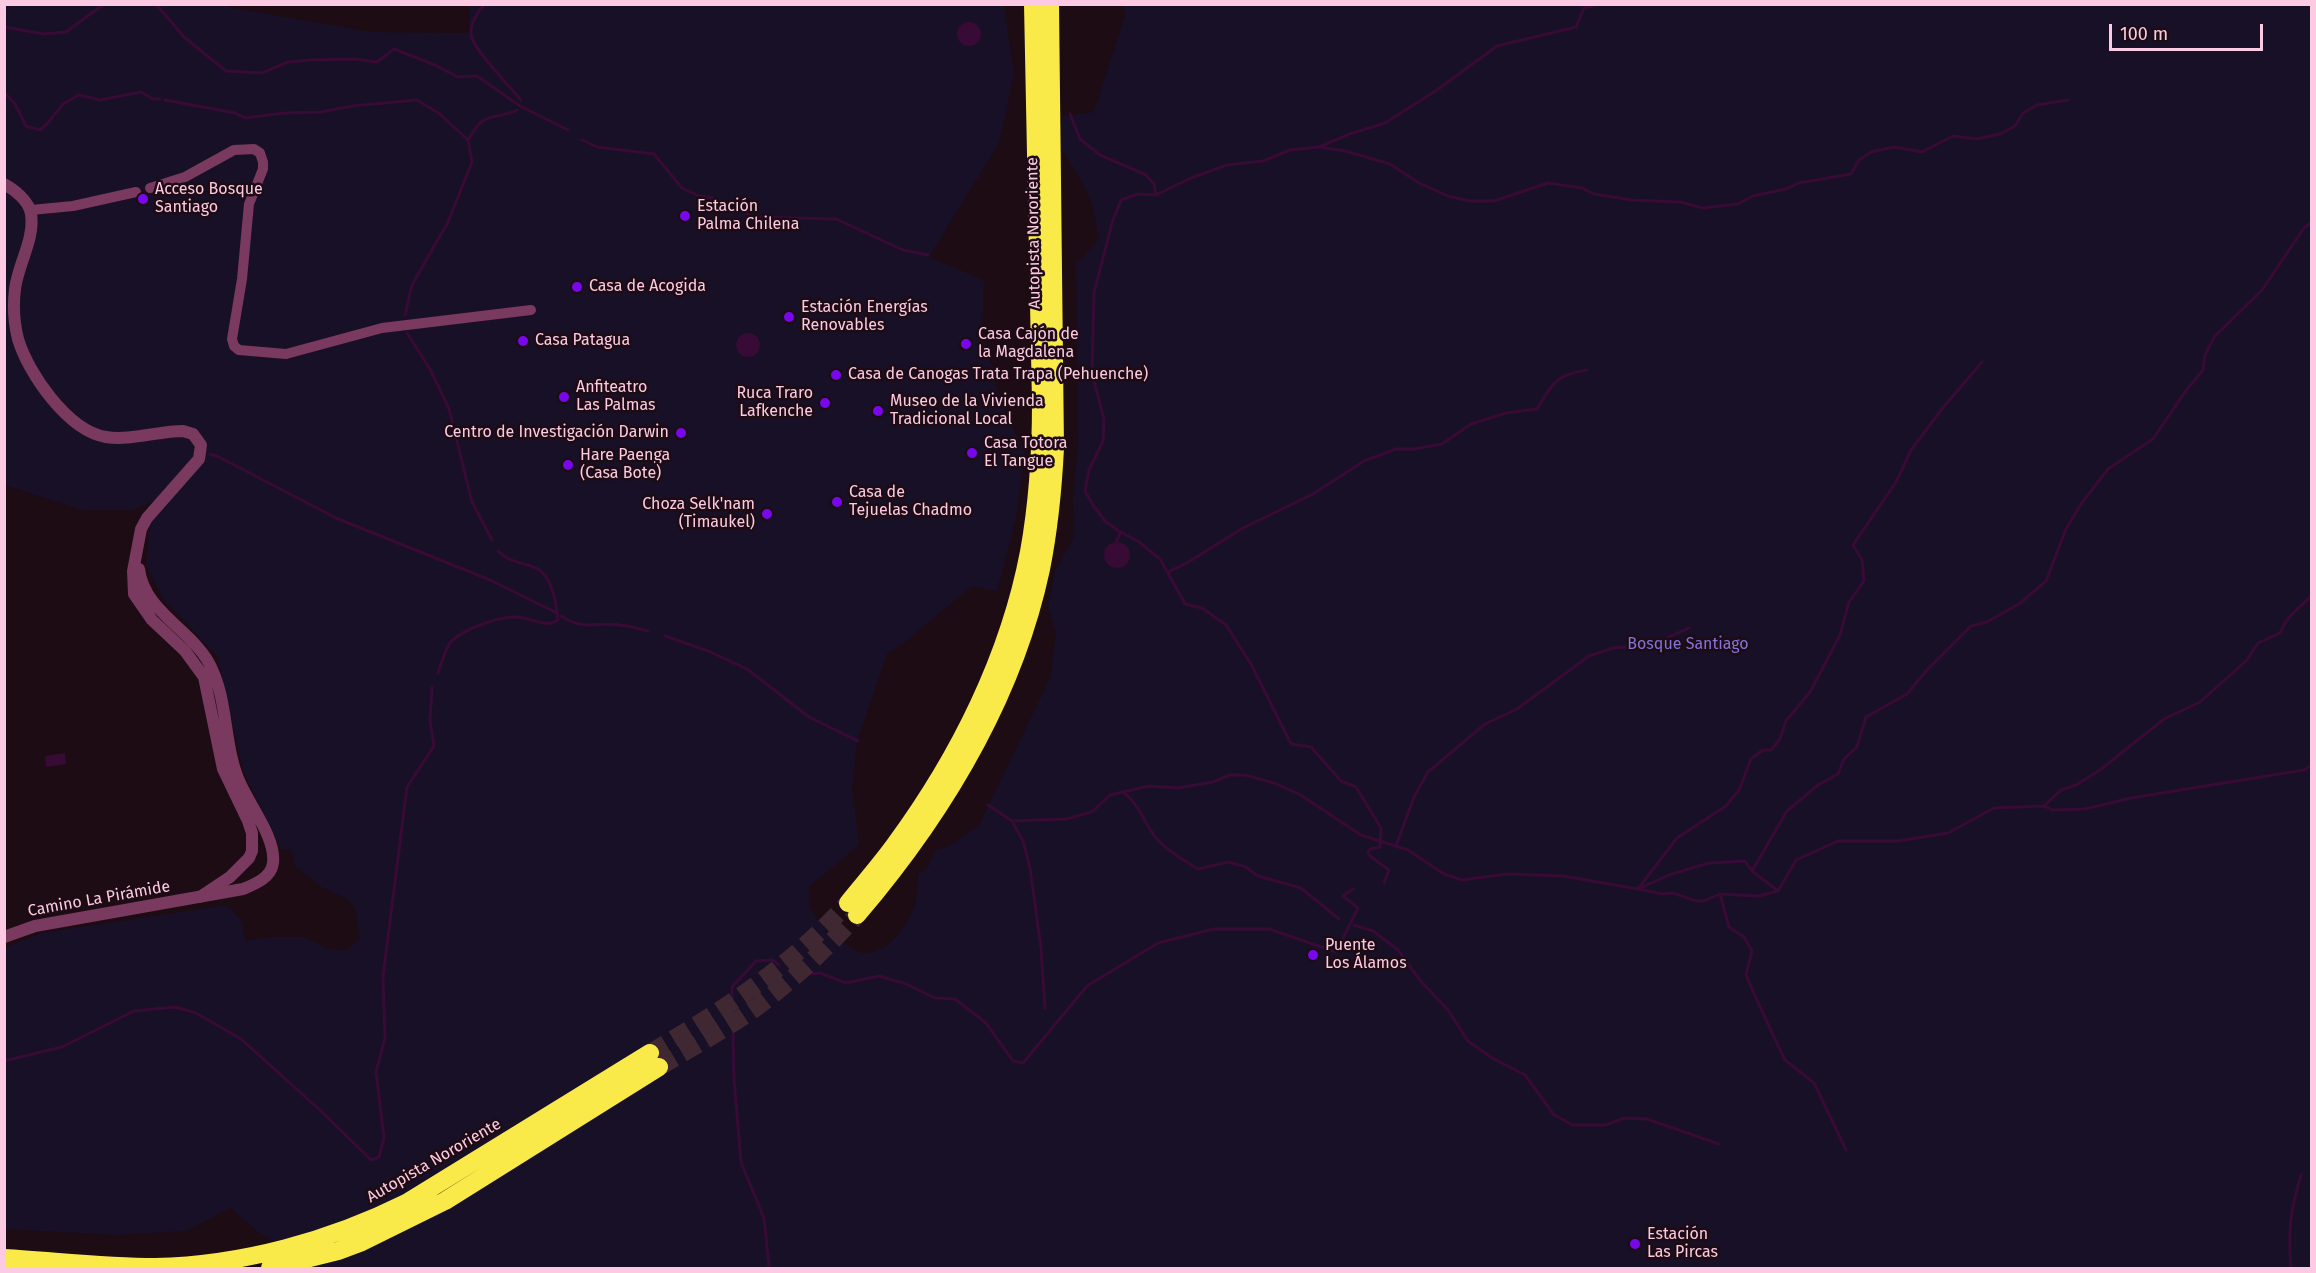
<!DOCTYPE html>
<meta charset="utf-8">
<style>
body{margin:0}
#map{position:relative;width:2316px;height:1273px;overflow:hidden;background:#1d0c13;font-family:"Fira Sans",sans-serif}
canvas{display:block}
.frame{position:absolute;inset:0;border:6px solid #fdcae3;pointer-events:none}
.scale{position:absolute;left:2109px;top:24px;width:154px;height:27px;box-sizing:border-box;border:3px solid #fdcae3;border-top:0;padding-left:8px;font-size:18px;line-height:21px;white-space:nowrap;color:#fdcae3;-webkit-text-stroke:4px #1d0c13;paint-order:stroke}
</style>
<div id="map">
<canvas width="2316" height="1273"></canvas>
<div class="frame"></div>
<div class="scale">100 m</div>
</div>
<script>
const ctx = document.querySelector('canvas').getContext('2d');
ctx.lineJoin = 'round';
function paint(path, color) { ctx.fillStyle = color; ctx.fill(path, 'evenodd'); }
function stroke(path, color, width, dash) { ctx.strokeStyle = color; ctx.lineWidth = width; ctx.lineCap = dash ? 'butt' : 'round'; ctx.setLineDash(dash || []); ctx.stroke(path); }
function drawText(font, color, halo, rows, align = 'center') {
  ctx.font = font + ' "Fira Sans",sans-serif'; ctx.lineWidth = 5; ctx.setLineDash([]); ctx.textBaseline = 'middle'; ctx.strokeStyle = halo; ctx.fillStyle = color; for (const [text, x, y, turn = 0] of rows) {
    ctx.save(); ctx.translate(x, y); ctx.rotate((+turn || 0) * Math.PI / 180); ctx.textAlign = isNaN(turn) ? turn : align; if (halo) ctx.strokeText(text, 0, 0); ctx.fillText(text, 0, 0); ctx.restore();
  }
}
paint(new Path2D(`
 M5,5H224L228,7L371,32L469,33L470,5H1004L1014,74L999,143L929,257L984,280L982,328L1001,402L1025,453L1016,519L997,591L972,586L904,643L887,654L857,743L852,788L859,845L810,886C808,895 808,904 813,913C819,923 851,952 863,953C884,955 902,932 911,915C917,904 918,886 918,874L927,869L935,850L948,847L979,825L1050,678L1056,633L1048,607L1054,574L1074,536L1073,499L1078,444L1076,264L1099,239L1092,203L1080,178L1059,146V131L1063,116L1094,112L1125,16L1124,5H2311V1268H317L257,1231L230,1208L186,1231L116,1235L5,1229V948L41,933L227,905L241,920L246,941L270,937H304L328,949L347,950L360,938L355,908L346,898L321,887L295,866L291,849H281L244,773L217,656L163,599L146,566L150,522L176,492L133,510H83L5,485Z`), '#181026');
paint(new Path2D(`
 M957 34a12 12 0 1 1 24 0a12 12 0 1 1-24 0Z
 M736 345a12 12 0 1 1 24 0a12 12 0 1 1-24 0Z
 M1104 555a13 13 0 1 1 26 0a13 13 0 1 1-26 0Z
 M65,753L66,764L46,767L45,756Z`), '#380a36');
stroke(new Path2D(`
 M156,4L184,37L226,71L262,73L288,62L310,60L355,59L377,62L394,49L435,65L458,77L477,76L520,106L568,130
 M485,4C477,12 470,24 471,35C473,49 511,88 521,100
 M1607,4H1623
 M4,27L44,34L66,32L104,4
 M4,92L15,104L26,126L40,130L47,124L63,104L79,95L100,100L141,92L153,99H160
 M165,100L235,113L245,118L285,113L321,112L352,106L417,100L440,114L468,140L472,162L448,222L412,285L405,315
 M1070,114L1080,139L1100,155L1146,175L1154,184L1156,195
 M468,140C472,135 475,128 480,123C490,114 505,117 517,110
 M582,140L597,147L654,154L682,188L699,196L712,198L736,207L752,217L836,219L903,250L928,255
 M1319,147L1345,151L1390,164L1419,183L1448,196L1469,201H1494L1548,183L1582,188L1594,194L1632,200L1680,202L1703,208L1738,204L1753,196L1786,189L1799,183L1851,174L1859,160L1871,152L1894,147L1922,152L1953,136L1977,139L2000,134L2015,126L2023,113L2037,105L2068,100
 M1156,195L1191,178L1227,165L1263,161L1290,150L1319,147L1350,134L1385,123L1437,90L1497,46L1576,27L1584,8L1598,4
 M407,333L430,369L449,409L472,502L492,540
 M210,454L217,456L336,518L490,580L555,612
 M1120,532L1105,521L1093,505L1085,491L1089,470L1103,441L1104,419L1092,374L1094,293L1112,223L1121,200L1138,194L1156,195
 M1116,542L1121,532L1139,542L1160,559L1185,604L1202,608L1226,625L1251,664L1291,744L1311,747L1341,781L1356,787L1381,828L1380,847L1370,849L1368,853L1370,856L1389,870L1384,883
 M1168,572L1187,563L1243,528L1313,494L1364,461L1396,449H1414L1442,444L1471,424L1506,413L1537,409C1554,382 1554,376 1587,370
 M561,616C586,632 596,621 620,625C630,626 639,629 648,631
 M665,636L708,651L747,669L809,717L858,741
 M438,673C441,664 444,654 448,646C456,631 500,616 516,617C530,617 545,629 558,620C556,602 552,573 533,567C519,562 509,562 498,551
 M1123,792C1142,807 1143,822 1156,838C1168,851 1183,860 1198,869L1228,862L1246,867L1258,876L1301,888L1339,919
 M988,805L1012,821L1066,819L1092,812L1110,795L1149,786L1178,788L1213,782L1230,775H1245L1274,783L1299,794L1361,835L1408,850L1444,874L1462,880L1507,874L1563,876L1638,889L1669,875L1709,863L1745,861L1752,871L1778,891L1796,860L1838,841H1898L1948,833L1994,808L2044,806L2053,810L2085,809L2131,798L2304,770L2312,765
 M2044,806L2061,790L2076,785L2100,770L2164,719L2200,702L2247,660L2258,643L2280,633C2286,616 2300,608 2312,595
 M1012,821L1023,841L1030,868L1041,948L1045,1008
 M1396,846L1414,797L1428,772L1485,724L1517,709L1589,656L1613,648L1640,646L1660,641L1689,628
 M1752,871L1787,811L1818,785L1838,774L1844,759L1857,747L1866,717L1907,694L1927,670L1971,626L1987,622L2019,604L2046,581L2066,529L2081,504L2108,469L2153,439L2185,392L2203,370L2205,355L2215,336L2262,290L2304,228L2312,222
 M1777,891L1759,896L1720,894L1704,901H1696L1673,893L1663,894L1638,889L1677,838L1726,806L1739,790L1751,759L1763,750H1771L1780,739L1786,721L1810,692L1840,635L1849,602L1864,581L1862,560L1853,545L1896,482L1911,450L1941,410L1982,362
 M1720,894L1729,927L1744,937L1752,951L1746,975L1760,1007L1785,1060L1814,1083L1846,1150
 M1354,925L1373,931L1398,950L1419,979L1448,1010L1468,1041L1492,1058L1525,1075L1554,1115L1573,1125H1605L1625,1118L1647,1119L1719,1144
 M800,975L820,973L846,983L879,976L906,984L935,998L955,999L986,1023L1013,1061L1023,1063L1087,986L1158,943L1214,929H1269L1336,952L1358,908L1343,896L1353,889
 M4,1061L62,1047L134,1011L175,1007L196,1013L241,1039L321,1111L371,1160L379,1157L384,1138L376,1072L385,1038L383,977L407,787L434,746L430,720L432,687
 M767,1268L769,1266L764,1218L741,1162L734,1079L732,987L756,961L773,960L779,965
 M2291,1268C2288,1230 2290,1212 2301,1175`), '#380a36', 3);
stroke(new Path2D(`
 M650,1053C727,1008 787,969 848,903
 M659,1067C691,1048 724,1030 754,1009C792,981 826,949 857,915`), '#3f2832', 18, [18, 9]);
stroke(new Path2D(`
 M150,188L185,177L234,150L254,149L260,153L263,162V169L249,204L242,279L232,339L234,346L239,350L286,354L382,328L531,310
 M31,210L73,206L136,192`), '#7a395e', 10);
stroke(new Path2D(`
 M4,184C15,190 29,201 31,214C35,239 18,264 15,289C13,305 14,323 18,339C28,373 68,431 106,437C129,441 159,431 183,431L193,434L201,445L199,459L147,518L141,529L133,571L134,594L152,620L185,651L204,677L223,769L248,821L252,833V851L249,858L230,877L200,897
 M4,937L35,926L243,889C255,884 271,878 273,863C276,838 250,806 240,783C223,746 229,700 209,663C190,629 144,611 139,569`), '#7a395e', 12);
stroke(new Path2D(`
 M848,903C864,883 881,864 896,843C959,757 1009,657 1029,552C1038,502 1041,453 1041,403L1033,4
 M857,915C943,814 1013,700 1041,569C1049,529 1053,488 1055,448L1050,4
 M4,1258C55,1261 104,1267 155,1267C242,1265 330,1241 408,1202L650,1053
 M270,1268L338,1251L362,1242L445,1201L659,1067`), '#f9ea49', 18);
for (const [x, y, r, color] of [
 [143,199,6,"#7808eb"],
 [685,216,6,"#7808eb"],
 [577,287,6,"#7808eb"],
 [789,317,6,"#7808eb"],
 [523,341,6,"#7808eb"],
 [966,344,6,"#7808eb"],
 [836,375,6,"#7808eb"],
 [564,397,6,"#7808eb"],
 [825,403,6,"#7808eb"],
 [878,411,6,"#7808eb"],
 [681,433,6,"#7808eb"],
 [972,453,6,"#7808eb"],
 [568,465,6,"#7808eb"],
 [837,502,6,"#7808eb"],
 [767,514,6,"#7808eb"],
 [1313,955,6,"#7808eb"],
 [1635,1244,6,"#7808eb"]
]) { const dot = new Path2D(); dot.arc(x, y, r, 0, 2 * Math.PI); ctx.fillStyle = color; ctx.fill(dot); stroke(dot, '#1d0c13', 2); }
drawText('16px', '#fdcae3', '#1d0c13', [
 ["Acceso Bosque",155,190],
 ["Santiago",155,208],
 ["Estación",697,207],
 ["Palma Chilena",697,225],
 ["Casa de Acogida",589,287],
 ["Estación Energías",801,308],
 ["Renovables",801,326],
 ["Casa Cajón de",978,335],
 ["la Magdalena",978,353],
 ["Casa Patagua",535,341],
 ["Casa de Canogas Trata Trapa (Pehuenche)",848,375],
 ["Anfiteatro",576,388],
 ["Las Palmas",576,406],
 ["Ruca Traro",813,394,"right"],
 ["Lafkenche",813,412,"right"],
 ["Museo de la Vivienda",890,402],
 ["Tradicional Local",890,420],
 ["Centro de Investigación Darwin",669,433,"right"],
 ["Casa Totora",984,444],
 ["El Tangue",984,462],
 ["Hare Paenga",580,456],
 ["(Casa Bote)",580,474],
 ["Casa de",849,493],
 ["Tejuelas Chadmo",849,511],
 ["Choza Selk'nam",755,505,"right"],
 ["(Timaukel)",755,523,"right"],
 ["Puente",1325,946],
 ["Los Álamos",1325,964],
 ["Estación",1647,1235],
 ["Las Pircas",1647,1253]
], 'left');
drawText('16px', '#fdcae3', '#1d0c13', [
 ["Autopista Nororiente",1034,233,-91],
 ["Camino La Pirámide",99,899,-10],
 ["Autopista Nororiente",434,1161,-30]
]);
drawText('16px', '#8273df', '#1d0c13', [
 ["Bosque Santiago",1688,645]
]);
</script>
